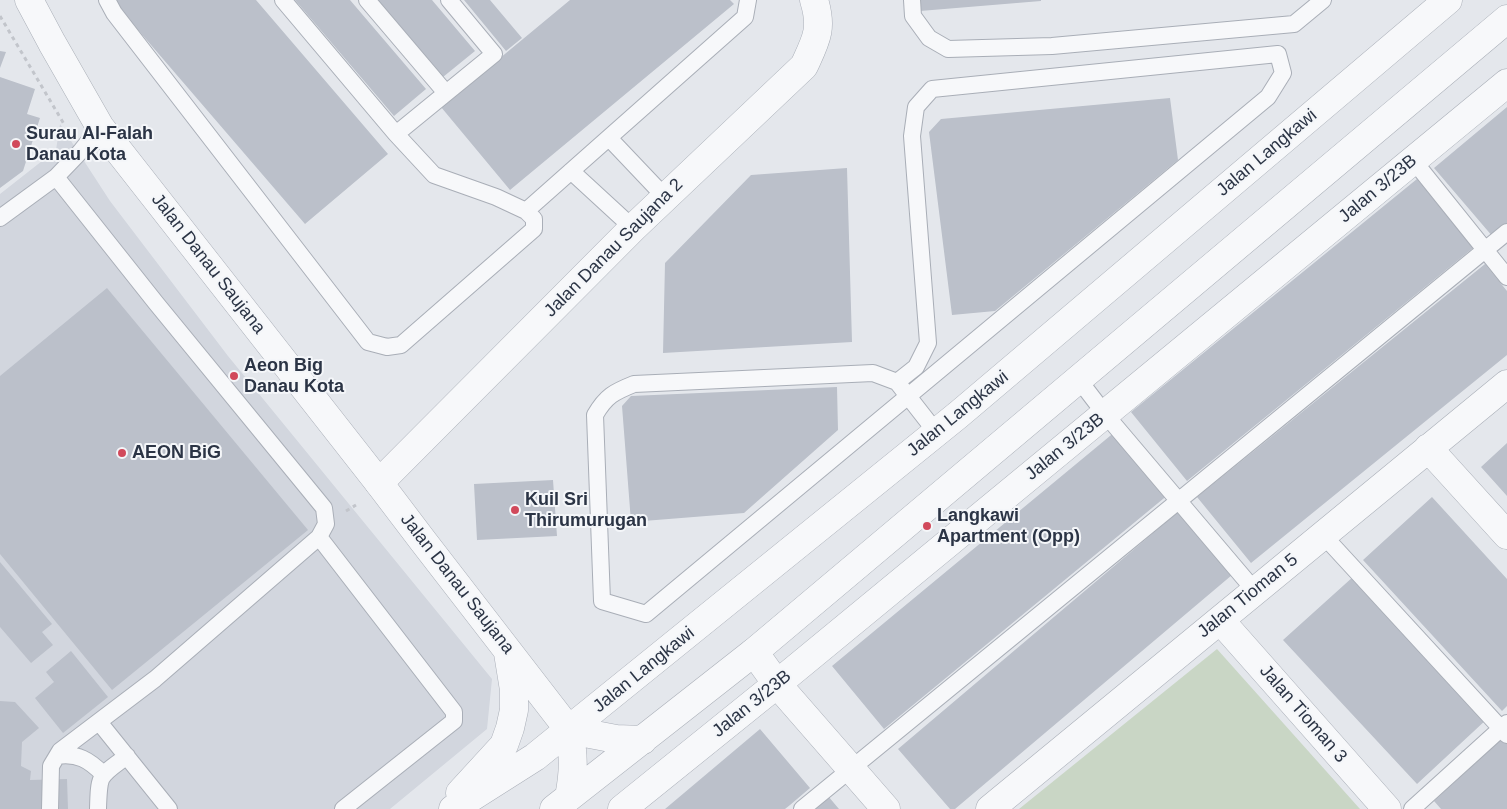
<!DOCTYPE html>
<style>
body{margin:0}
canvas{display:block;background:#e4e7ec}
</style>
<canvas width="1507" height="809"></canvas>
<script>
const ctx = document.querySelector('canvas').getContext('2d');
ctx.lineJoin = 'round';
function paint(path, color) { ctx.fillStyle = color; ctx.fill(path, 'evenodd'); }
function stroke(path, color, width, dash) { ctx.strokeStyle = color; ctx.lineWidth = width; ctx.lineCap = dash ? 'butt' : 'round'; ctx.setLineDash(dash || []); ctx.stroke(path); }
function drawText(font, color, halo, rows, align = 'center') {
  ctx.font = font + ' Helvetica,sans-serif'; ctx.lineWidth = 4; ctx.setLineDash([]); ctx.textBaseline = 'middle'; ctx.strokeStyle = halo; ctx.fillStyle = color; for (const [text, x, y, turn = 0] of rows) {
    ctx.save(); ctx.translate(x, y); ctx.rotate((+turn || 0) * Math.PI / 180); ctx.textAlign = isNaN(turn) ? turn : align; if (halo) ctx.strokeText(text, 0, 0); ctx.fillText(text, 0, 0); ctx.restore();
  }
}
paint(new Path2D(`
 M60,124L110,201L228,356L492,679L487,729L390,809H0V194L56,150Z`), '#d2d6de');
paint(new Path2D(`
 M1217,649L1360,809H1019Z`), '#c9d6c5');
paint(new Path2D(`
 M116,0H256L388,154L305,224L114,2Z
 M295,0H350L426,89L394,116Z
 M378,0H432L475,51L443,77Z
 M464,0H490L522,38L506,51Z
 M570,0H730L734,4L510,190L441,107Z
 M919,0H1041V1L920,11Z
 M0,51L6,52L0,68Z
 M0,77L35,89L27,114L40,118L23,171L0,188Z
 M1170,98L1178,160L995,311L952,315L929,132L941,119Z
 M1507,107V225L1493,237L1434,168Z
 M847,168L852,342L663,353L665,263L751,175Z
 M1417,179L1473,248L1187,481L1131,412Z
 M1485,264L1507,291V355L1251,563L1197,497Z
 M107,288L308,530L112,690L0,554V376Z
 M837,387L838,430L744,513L631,522L622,406L631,396Z
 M1116,431L1169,494L884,729L832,666Z
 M1507,443V496L1481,467Z
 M553,480L557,536L477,540L474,484Z
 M1432,497L1507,579V706L1502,711L1363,560Z
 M1178,512L1232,575L955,809H950L898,749Z
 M0,562L52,624L42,632L53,645L31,663L0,627Z
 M1354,576L1487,719L1417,784L1283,640Z
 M71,651L108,697L63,733L35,698L54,682L46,672Z
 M0,701L15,702L39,728L22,742L21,766L31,771L30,780L67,779L68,809H0Z
 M760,729L810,788L790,805L785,809H665Z
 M1503,738L1507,742V809H1441L1434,801Z
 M828,796L839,809H812Z`), '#bbc0ca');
const service = new Path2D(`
 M107,0L114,13L368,342L387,347L401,345L534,229V219L526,211L745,17L748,0
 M283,0L396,134L434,175L496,197L526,211
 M367,0L446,93
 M912,0L913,16L929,38L948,49L1052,46L1294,24L1323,0
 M100,127L80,152L56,177L156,303L324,508L326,524L319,537
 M396,134L494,54L449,0
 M609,138L665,197
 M1413,160L1507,277
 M571,171L633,228
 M0,218L56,177
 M1079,380L1105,414L1255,591
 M897,382L916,367L928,343L912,136L916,107L932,89L1278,54L1283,73L1268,97L646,614L602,601L595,415C606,396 614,392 634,384L873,373L897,382L936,432
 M1323,535L1507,735
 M99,722L169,809
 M57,756C78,753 89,760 103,774
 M50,809L51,766L60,751L155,679L319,537L454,712V721L343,809
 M98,809C99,773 99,777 127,756
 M802,809L1507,232
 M1412,809L1507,723`);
const minor = new Path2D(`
 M1428,448L1507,535
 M379,483L633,228L804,66C816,40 823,29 814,0
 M1220,620L1387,809
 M754,652L777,684L886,809
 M622,809L777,684L1507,83
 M990,809L1507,384`);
const tertiary = new Path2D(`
 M29,0L52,43L100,127L379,483L423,541L569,730C574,755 574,772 569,797
 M569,730L616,739L643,740
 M460,793L504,745L510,728L514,710V690L508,653
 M453,809L535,757L958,415L1448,0
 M554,809L754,652L1507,19`);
stroke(service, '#a9aeb7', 18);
stroke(minor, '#a9aeb7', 29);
stroke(tertiary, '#a9aeb7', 29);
stroke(new Path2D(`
 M0,16L64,124
 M346,511L356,505`), '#c2c5cb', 3, [4, 4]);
stroke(service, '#f7f8fa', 16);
stroke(minor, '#f7f8fa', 28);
stroke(tertiary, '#f7f8fa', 28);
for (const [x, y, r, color] of [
 [16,144,5,"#d1495b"],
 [234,376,5,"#d1495b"],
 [122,453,5,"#d1495b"],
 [515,510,5,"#d1495b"],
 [927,526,5,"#d1495b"]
]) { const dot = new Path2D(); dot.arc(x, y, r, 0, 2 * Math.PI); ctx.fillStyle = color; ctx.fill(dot); stroke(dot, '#f4f6f9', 2); }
drawText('bold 18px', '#2b3445', '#f4f6f9', [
 ["Surau Al-Falah",26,134],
 ["Danau Kota",26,155],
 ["Aeon Big",244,366],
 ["Danau Kota",244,387],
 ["AEON BiG",132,453],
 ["Kuil Sri",525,500],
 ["Thirumurugan",525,521],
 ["Langkawi",937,516],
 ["Apartment (Opp)",937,537]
], 'left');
drawText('18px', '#2b3445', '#f4f6f9', [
 ["Jalan Langkawi",1267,153,-40],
 ["Jalan 3/23B",1378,189,-40],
 ["Jalan Danau Saujana 2",614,248,-45],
 ["Jalan Danau Saujana",208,264,52],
 ["Jalan Langkawi",958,414,-39],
 ["Jalan 3/23B",1065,447,-39],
 ["Jalan Danau Saujana",457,584,52],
 ["Jalan Tioman 5",1248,596,-39],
 ["Jalan Langkawi",644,670,-39],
 ["Jalan 3/23B",752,704,-39],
 ["Jalan Tioman 3",1303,714,49]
]);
</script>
